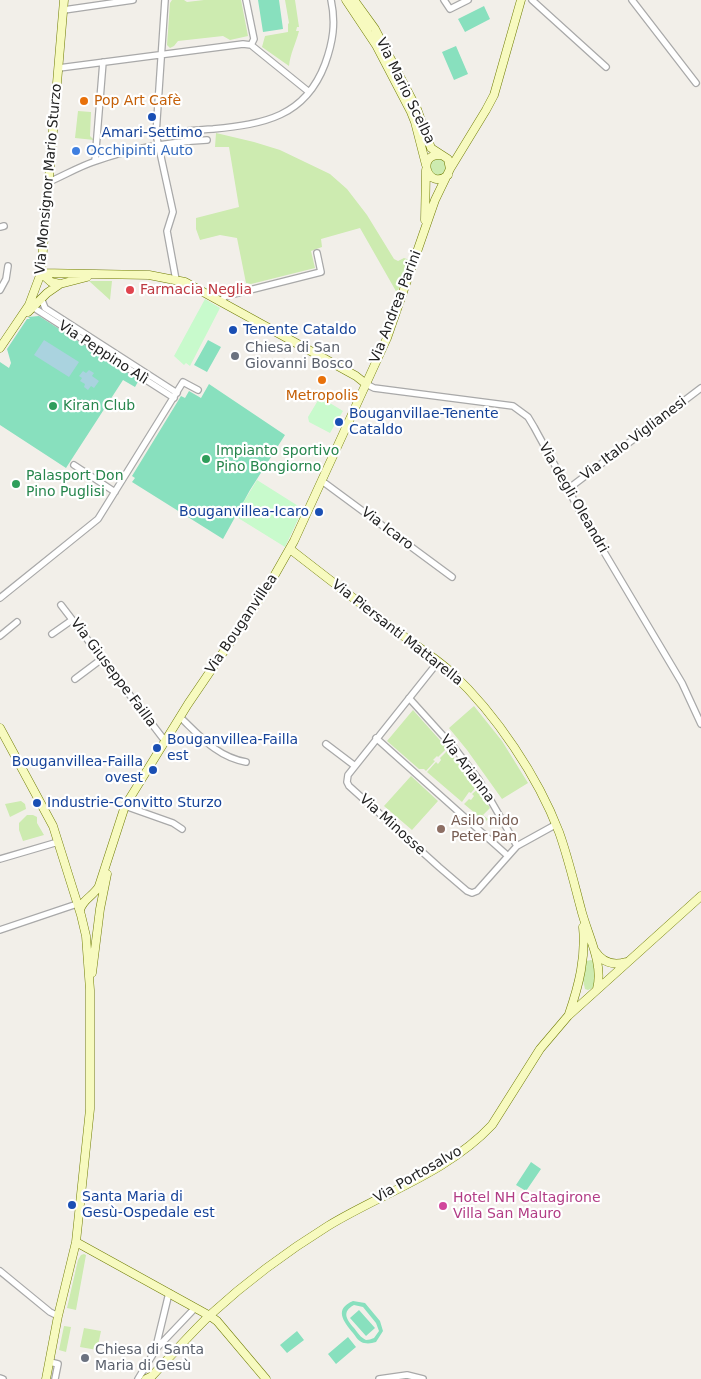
<!DOCTYPE html>
<meta charset="utf-8">
<style>
body{margin:0}
canvas{display:block;background:#f2efe9}
</style>
<canvas width="701" height="1379"></canvas>
<script>
const ctx = document.querySelector('canvas').getContext('2d');
ctx.lineJoin = 'round';
function paint(path, color) { ctx.fillStyle = color; ctx.fill(path, 'evenodd'); }
function stroke(path, color, width, dash) { ctx.strokeStyle = color; ctx.lineWidth = width; ctx.lineCap = dash ? 'butt' : 'round'; ctx.setLineDash(dash || []); ctx.stroke(path); }
function drawText(font, color, halo, rows, align = 'center') {
  ctx.font = font + ' "DejaVu Sans",sans-serif'; ctx.lineWidth = 4.5; ctx.setLineDash([]); ctx.textBaseline = 'middle'; ctx.strokeStyle = halo; ctx.fillStyle = color; for (const [text, x, y, turn = 0] of rows) {
    ctx.save(); ctx.translate(x, y); ctx.rotate((+turn || 0) * Math.PI / 180); ctx.textAlign = isNaN(turn) ? turn : align; if (halo) ctx.strokeText(text, 0, 0); ctx.fillText(text, 0, 0); ctx.restore();
  }
}
paint(new Path2D(`
 M172,0H184L187,2L204,0H241L248,36L230,40L223,36L178,41L174,46L170,48L167,45L170,3Z
 M285,0H295L299,27H297L296,31H299C296,43 290,54 289,66L262,47L265,36L288,32V24L289,23Z
 M78,111L91,112L90,136L94,140L75,138Z
 M216,133L254,142L280,150L330,174L347,189L367,215L394,259L398,261L404,258L410,260L397,293L360,228L321,239L322,247L311,251L315,268L251,284L246,283L237,238L220,235L200,240L196,229V218L239,207L229,147H215Z
 M429 167a9 9 0 1 1 18 0a9 9 0 1 1-18 0Z
 M89,281H112L110,300Z
 M474,706L502,741L528,783L502,799L467,750L449,728Z
 M413,710L447,748L438,757L437,756L433,760L435,761L426,771L424,769H419L387,741Z
 M448,750L476,787L471,793L469,792L462,802L427,772L436,762L438,764L441,760L440,758Z
 M411,776L438,801L412,830L384,806Z
 M478,789L490,808L483,815L488,819L482,825L476,820V814L464,804L469,799L471,800L474,796L472,794Z
 M21,801L25,804L26,809L10,817L5,804Z
 M27,815H33L37,817V823L44,835L23,841L19,830V823Z
 M591,960L593,961L597,976L595,987L588,990L585,989L583,980L586,961Z
 M84,1254L86,1255L76,1310L67,1308L78,1260L81,1255Z
 M64,1326L71,1327L66,1352L59,1350Z
 M84,1328L101,1331L97,1350L80,1347Z`), '#cdebb0');
paint(new Path2D(`
 M205,299L220,308L190,366L186,363L184,365L174,356Z
 M320,397L343,411L330,433L309,422L308,417Z
 M257,480L303,509L285,547L235,516Z`), '#c8facc');
paint(new Path2D(`
 M258,0H279L283,29L263,32Z
 M484,6L490,19L465,32L458,19Z
 M456,46L468,74L454,80L442,52Z
 M39,316L139,380L135,387L123,380L66,468L0,425V362L9,368L11,363L7,349L27,319H30L28,317Z
 M208,340L221,347L207,372L194,365Z
 M209,384L285,435L250,490L223,539L132,482L135,478L132,476L181,396L185,398L189,391L201,398Z
 M531,1162L541,1169L526,1191L516,1185Z
 M353,1301L365,1303L380,1321L383,1331L376,1342C372,1343 369,1344 364,1343C359,1342 356,1337 353,1333C343,1321 334,1309 353,1301ZM354,1305L363,1307L376,1323L379,1331L374,1338C371,1339 369,1340 366,1340C361,1338 357,1332 354,1328C347,1320 341,1312 354,1305Z
 M359,1310L375,1328L366,1336L350,1318Z
 M297,1331L304,1340L287,1353L280,1345Z
 M348,1337L356,1347L336,1364L328,1354Z`), '#88e0be');
paint(new Path2D(`
 M44,340L79,362L69,377L34,355Z
 M89,370L94,373L92,376L99,381L94,388L91,386L88,390L84,387L85,384L80,381L82,378L79,376L83,371L86,373Z`), '#aad3df');
const street = new Path2D(`
 M165,0L156,134L173,212L167,231L176,280
 M246,0L254,39L251,45
 M444,0L450,9L468,0
 M532,0L606,67
 M632,0L696,83
 M64,10L133,0
 M59,68L243,44L251,45L309,92
 M156,134C175,132 194,130 213,129C264,124 305,117 325,64C333,42 336,23 331,0
 M95,161L103,62
 M49,182C65,175 80,166 96,161C132,148 169,142 207,140
 M0,227L4,226
 M0,290L6,279L8,266
 M41,298L45,308L177,393
 M220,301L226,296L321,272L317,253
 M31,306L174,398
 M366,384L374,388L513,406L528,417L534,427L582,515L682,683L701,724
 M74,465L115,492
 M322,481L452,577
 M568,489L701,388
 M0,598L98,519L183,382L198,390
 M61,605L165,741
 M52,634L72,620
 M0,636L17,622
 M438,662L348,775L347,782L349,786L439,867L467,891L472,893L477,891L517,846L555,825
 M75,679L103,658
 M409,698L456,750L479,780L517,846
 M180,717C200,736 217,757 246,762
 M376,738L508,856
 M326,744L355,766
 M125,806L173,823L182,829
 M0,859L58,842
 M0,930L77,904
 M0,1271L50,1312L58,1316
 M156,1349L195,1308
 M50,1362L58,1364L55,1379
 M0,1378L3,1379
 M138,1379L155,1351L169,1293
 M379,1379L407,1375L423,1379`);
const secondary = new Path2D(`
 M346,0L376,45L411,112L415,122L426,165
 M441,155C415,153 428,192 448,175
 M450,169L486,110L494,95L521,0
 M425,220L426,170
 M41,273L149,275L185,282L356,376L366,384
 M41,273L51,282L60,284L87,277
 M28,312L47,293L60,284
 M0,348L29,305L41,273L64,0
 M290,549C326,577 362,605 398,632C416,646 436,658 452,673C496,714 538,777 559,832C568,857 574,883 581,909C587,934 604,963 597,989
 M0,728L53,826L81,915L86,936L90,990V1109L76,1242L58,1316L46,1379
 M80,911C81,900 94,896 99,886L125,806L188,704L269,585L294,541L387,338L435,200L450,169L448,159L431,148L417,109L375,29L354,0
 M595,951C602,962 613,966 626,962
 M92,973L100,909L107,874
 M569,1014C579,985 586,957 583,927
 M76,1242L210,1316L217,1321L266,1379
 M146,1379L152,1376C171,1356 190,1334 210,1315C246,1282 286,1252 328,1226C382,1193 447,1173 492,1125L540,1049L568,1016L701,896`);
stroke(street, '#a9a9a9', 8);
stroke(secondary, '#707d05', 9);
stroke(street, '#fff', 5.5);
stroke(secondary, '#f7fabf', 8);
for (const [x, y, r, color] of [
 [84,101,5,"#e8710a"],
 [152,117,5,"#1a4fb4"],
 [76,151,5,"#3f7fe0"],
 [130,290,5,"#e0444e"],
 [233,330,5,"#1a4fb4"],
 [235,356,5,"#6b7280"],
 [322,380,5,"#e8710a"],
 [53,406,5,"#2e9e5b"],
 [339,422,5,"#1a4fb4"],
 [206,459,5,"#2e9e5b"],
 [16,484,5,"#2e9e5b"],
 [319,512,5,"#1a4fb4"],
 [157,748,5,"#1a4fb4"],
 [153,770,5,"#1a4fb4"],
 [37,803,5,"#1a4fb4"],
 [441,829,5,"#8d6e63"],
 [72,1205,5,"#1a4fb4"],
 [443,1206,5,"#d1479c"],
 [85,1358,5,"#6b7280"]
]) { const dot = new Path2D(); dot.arc(x, y, r, 0, 2 * Math.PI); ctx.fillStyle = color; ctx.fill(dot); stroke(dot, '#fff', 2); }
drawText('14px', '#222', '#fff', [
 ["Via Mario Scelba",405,91,64],
 ["Via Monsignor Mario Sturzo",49,179,-85],
 ["Via Andrea Parini",396,307,-69],
 ["Via Peppino Alì",103,353,33],
 ["Via Italo Viglianesi",634,439,-37],
 ["Via degli Oleandri",573,498,60],
 ["Via Icaro",387,529,37],
 ["Via Bouganvillea",242,624,-56],
 ["Via Piersanti Mattarella",397,633,38],
 ["Via Giuseppe Failla",113,673,53],
 ["Via Arianna",467,769,53],
 ["Via Minosse",392,825,42],
 ["Via Portosalvo",418,1175,-30]
]);
drawText('14px', '#c56008', '#fff', [
 ["Pop Art Cafè",94,101],
 ["Metropolis",322,396,"center"]
], 'left');
drawText('14px', '#164399', '#fff', [
 ["Amari-Settimo",152,133,"center"],
 ["Tenente Cataldo",243,330],
 ["Bouganvillae-Tenente",349,414],
 ["Cataldo",349,430],
 ["Bouganvillea-Icaro",309,512,"right"],
 ["Bouganvillea-Failla",167,740],
 ["est",167,756],
 ["Bouganvillea-Failla",143,762,"right"],
 ["ovest",143,778,"right"],
 ["Industrie-Convitto Sturzo",47,803],
 ["Santa Maria di",82,1197],
 ["Gesù-Ospedale est",82,1213]
], 'left');
drawText('14px', '#366cbe', '#fff', [
 ["Occhipinti Auto",86,151]
], 'left');
drawText('14px', '#be3a42', '#fff', [
 ["Farmacia Neglia",140,290]
], 'left');
drawText('14px', '#5b616d', '#fff', [
 ["Chiesa di San",245,348],
 ["Giovanni Bosco",245,364],
 ["Chiesa di Santa",95,1350],
 ["Maria di Gesù",95,1366]
], 'left');
drawText('14px', '#27864d', '#fff', [
 ["Kiran Club",63,406],
 ["Impianto sportivo",216,451],
 ["Pino Bongiorno",216,467],
 ["Palasport Don",26,476],
 ["Pino Puglisi",26,492]
], 'left');
drawText('14px', '#785e54', '#fff', [
 ["Asilo nido",451,821],
 ["Peter Pan",451,837]
], 'left');
drawText('14px', '#b23c85', '#fff', [
 ["Hotel NH Caltagirone",453,1198],
 ["Villa San Mauro",453,1214]
], 'left');
</script>
